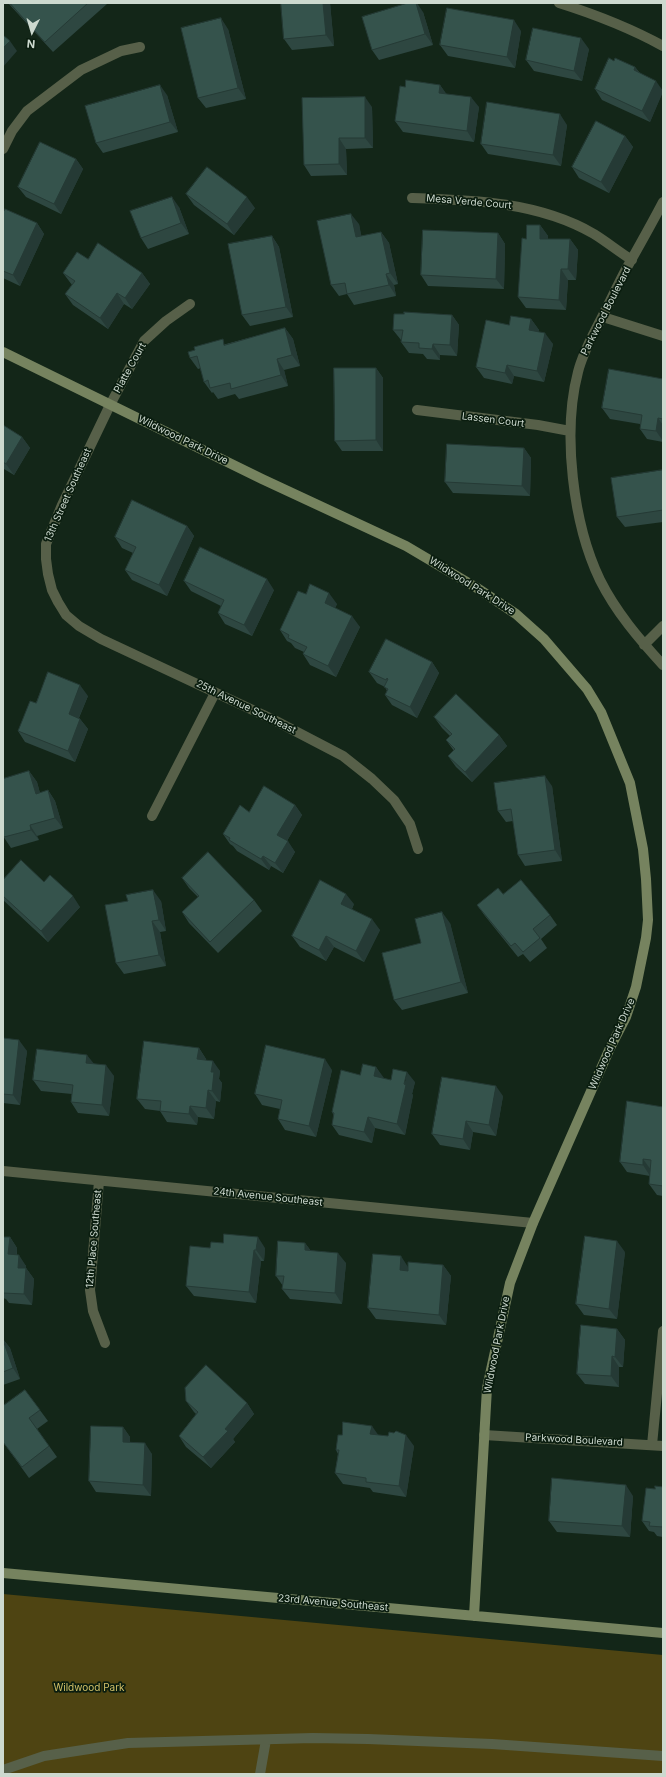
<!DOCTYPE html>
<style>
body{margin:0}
#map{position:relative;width:666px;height:1777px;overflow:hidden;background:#132618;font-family:Inter,sans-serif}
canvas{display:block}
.frame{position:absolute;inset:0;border:4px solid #cdd9cf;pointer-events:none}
.north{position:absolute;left:12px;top:12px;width:40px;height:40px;-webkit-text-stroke:3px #0a1d0f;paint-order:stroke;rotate:185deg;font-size:11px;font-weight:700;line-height:16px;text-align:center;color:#cdd9cf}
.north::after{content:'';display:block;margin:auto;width:14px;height:18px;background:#cdd9cf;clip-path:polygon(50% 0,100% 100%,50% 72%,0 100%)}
</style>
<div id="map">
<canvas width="666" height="1777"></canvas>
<div class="frame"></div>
<div class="north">N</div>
</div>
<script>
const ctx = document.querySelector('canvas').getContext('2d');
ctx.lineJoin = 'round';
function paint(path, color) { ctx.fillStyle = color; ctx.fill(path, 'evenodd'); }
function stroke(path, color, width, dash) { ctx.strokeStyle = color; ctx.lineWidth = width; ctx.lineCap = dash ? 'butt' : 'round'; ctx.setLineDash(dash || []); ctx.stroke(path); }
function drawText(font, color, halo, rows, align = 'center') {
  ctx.font = font + ' Inter,sans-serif'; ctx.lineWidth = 3.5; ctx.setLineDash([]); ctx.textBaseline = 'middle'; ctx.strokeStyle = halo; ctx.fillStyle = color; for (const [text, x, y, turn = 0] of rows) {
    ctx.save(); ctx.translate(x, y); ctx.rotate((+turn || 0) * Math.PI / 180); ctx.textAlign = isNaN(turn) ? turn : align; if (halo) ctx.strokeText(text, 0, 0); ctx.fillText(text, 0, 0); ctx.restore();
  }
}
paint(new Path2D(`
 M3,1594L663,1655V1774H3Z`), '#4e4412');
stroke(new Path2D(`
 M3,1770L44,1756L128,1743L313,1738L368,1739L492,1744L663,1756
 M260,1774L266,1740`), '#576049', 10);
stroke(new Path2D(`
 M559,3C594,14 630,28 663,46
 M3,149L12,131L27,111L81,70L121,51L140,47
 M412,198C474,200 539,202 594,234C607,242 619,252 632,260
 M663,202C651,225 638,248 625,271C617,286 610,302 602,317C593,335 583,352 578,372C562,433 573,524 600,580C616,612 639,639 663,665
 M190,304L166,321L144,341L110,405L62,505L46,544V559L48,574L52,590L58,602L66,615L79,626L101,639L274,720L343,756L372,779L394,800L410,824L418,849
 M603,317L663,336
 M417,410L538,425L570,431
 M644,645L663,626
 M152,816L215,693
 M3,1171L533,1223
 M99,1181L90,1290L93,1311L105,1343
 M484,1435L663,1446
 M652,1445L663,1331`), '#576049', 10);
stroke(new Path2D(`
 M3,352L262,479L406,546L477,588L516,614L544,639L587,689L601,712L630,783L643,849L646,879L648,920L646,938L636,987L626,1017L610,1048L533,1223L510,1283L487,1388L474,1616
 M3,1573L663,1633`), '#76835f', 10);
paint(new Path2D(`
 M8,3H106L107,4L53,52Z
 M281,3H330L334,46L292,50L284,39Z
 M423,12L433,45L379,60L372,50Z
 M228,29L246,99L206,108L198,98Z
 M521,31L515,68L448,56L440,45Z
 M589,49L582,81L534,71L526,60Z
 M614,61L635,67L640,73L663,91L650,122L602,100L595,89Z
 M440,85L446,94L479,107L474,142L403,132L395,121L405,87Z
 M167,95L178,132L103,153L96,143Z
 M372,107L373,148L346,149L347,175L311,176L304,165Z
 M567,125L561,166L488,154L481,144Z
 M625,136L633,147L609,193L579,178L572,167Z
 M76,159L83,169L61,214L26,197L18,187Z
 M186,194L255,208L234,235L194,205Z
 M179,207L189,234L148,249L141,238Z
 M3,213L37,223L44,234L20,286L3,278Z
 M359,224L361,236L381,232L389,243L398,284L394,285L396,296L354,305L347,294L339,296L331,285Z
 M540,225L548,236V239H570L578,250L576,280H568L566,310L526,308L518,297L526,239Z
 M498,233L505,244L504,289L428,286L421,275Z
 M272,236L279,247L293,317L250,326L242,315Z
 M88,259L142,273L150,284L132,309L124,304L108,329L73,305L65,294L72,285L63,273Z
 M452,315L459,325L457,356L440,355V360L427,359L423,354L409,353L401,342L402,340H401L393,330Z
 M531,319L539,330L538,332L553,344L544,382L514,376L512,384L484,378L476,367L509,325Z
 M285,328L293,339L300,366L284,370L288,386L239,399L235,394L218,399L213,392L212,393L204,382L201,368L198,369L190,358L226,344Z
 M376,368L383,378V451H342L335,441Z
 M663,379V442L647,439L640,429V424L610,419L602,408Z
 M3,425L22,437L30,448L14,475L4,469L3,470Z
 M524,448L531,458L530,496L453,493L445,482Z
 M663,470V522L625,527L617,517Z
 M187,526L194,536L167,596L132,580L125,570L133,553L122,548L115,537Z
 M184,581L274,590L252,636L225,624L218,613L221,606L191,591Z
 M306,594L337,604L335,608L360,627L336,677L310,665L303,654L304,652L295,648L291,643L287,641L280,630Z
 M432,662L439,673L417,718L392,705L385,695L387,691L385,687L377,683L369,672Z
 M88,696L79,718L80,719L88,729L75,762L25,742L18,731L36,703Z
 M434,717L499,735L507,746L472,782L456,767L448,756L454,751L446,740L450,736L442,728Z
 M29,771L37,782L40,793L48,790L55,801L63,828L37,836L39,840L11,848L3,836V779Z
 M552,786L562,861L525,866L518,855L513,821L506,822L498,811Z
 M295,805L302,815L287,841L295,852L283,873L271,866L269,870L237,851L233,846L230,844L223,834L249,812Z
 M182,878L254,900L262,911L218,953L189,923L182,912L198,897L189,888Z
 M3,880L44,882L80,907L48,942L3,900Z
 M503,894L550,915L557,925L541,939L547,948L530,962L523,954L518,957L485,916L477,905Z
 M161,901L166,931L160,932L166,966L124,974L116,963Z
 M354,904L352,909L380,930L364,962L334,947L326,961L300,947L292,936Z
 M450,923L468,993L402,1010L394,1000L421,943Z
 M3,1038L27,1051L20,1105L3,1103Z
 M199,1048L206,1059V1060L220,1071L219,1079L222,1083L220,1102L216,1101L214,1119L198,1117L197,1125L167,1122L160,1111L145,1109L137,1099Z
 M94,1064L114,1076L109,1116L78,1113L71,1102L72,1094L41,1091L33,1080Z
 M376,1067L383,1078L391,1080L415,1082L412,1094L413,1095L405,1135L375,1128L372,1143L339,1135L332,1125L334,1116L332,1112L360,1075Z
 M332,1070L316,1137L285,1130L278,1119L280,1109L262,1105L255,1094Z
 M503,1096L496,1136L473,1132L470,1150L440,1145L432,1134Z
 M663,1107V1196L657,1195L649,1184L650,1176L627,1172L620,1162Z
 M3,1237H10L17,1248V1255L26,1266V1268L34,1279L32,1305L9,1303L6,1299L3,1298Z
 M223,1243L265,1248L264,1261H261L256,1303L194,1296L186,1286L210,1248Z
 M305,1243L311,1251L346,1263L342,1304L290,1299L282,1289L283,1286L276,1276Z
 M625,1252L617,1319L584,1315L576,1304Z
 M443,1265L451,1276L446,1325L376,1319L368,1308L408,1267Z
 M617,1329L625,1340L623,1367H619V1387L585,1384L577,1374Z
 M3,1339L10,1348L20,1379L3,1385Z
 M25,1390L48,1421L37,1429L57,1457L29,1478L3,1442Z
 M186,1401L247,1403L254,1414L233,1439L235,1442L211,1468L186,1447L179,1436L196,1414L194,1412Z
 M123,1427L130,1437V1442L152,1454L151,1496L96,1492L89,1481Z
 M342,1435H378L414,1446L406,1497L373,1492L370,1488L343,1484L335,1473L338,1454L336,1450Z
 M663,1487V1537L657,1536L654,1532L649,1531L642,1521L655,1489Z
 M633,1496L630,1537L557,1532L549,1521Z`), '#2e4741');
paint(new Path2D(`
 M323,3H330L334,46L326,35Z
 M416,3H417L423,12L433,45L425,34Z
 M221,18L228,29L246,99L238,88Z
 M514,20L521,31L515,68L507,57Z
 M581,38L589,49L582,81L574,71Z
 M10,41L17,51L3,67V48Z
 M635,67L643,78L634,70Z
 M656,81L663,91V92L650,122L642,111Z
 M160,85L167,95L178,132L170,122Z
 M440,85L448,96L439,93Z
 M365,97L372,107L373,148L365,138Z
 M471,97L479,107L474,142L467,131Z
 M560,114L567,125L561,166L553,155Z
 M625,136L633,147L609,193L601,182Z
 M339,138L346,149L347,175L339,164Z
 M76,159L83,169L61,214L54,204Z
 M172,197L179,207L189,234L181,223Z
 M247,197L255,208L234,235L227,224Z
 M351,214L359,224L364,248L356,237Z
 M37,223L44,234L20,286L13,275Z
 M540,225L548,236L547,250L540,239Z
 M381,232L389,243L398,284L390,273Z
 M498,233L505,244L504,289L496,279Z
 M272,236L279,247L293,317L286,307Z
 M570,239L578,250L576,280L568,269Z
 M561,269L568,280L566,310L559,300Z
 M142,273L150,284L132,309L125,298Z
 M386,274L394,285L396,296L389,285Z
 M117,293L124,304L108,329L100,318Z
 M452,315L459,325L457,356L450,345Z
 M531,319L539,330L536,340L529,330Z
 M285,328L293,339L300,366L292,355Z
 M545,333L553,344L544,382L537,371Z
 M433,344L440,355V360L432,349Z
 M277,359L284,370L288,386L281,375Z
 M507,365L514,376L512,384L505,373Z
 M376,368L383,378V451L376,440Z
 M658,418L663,425V441L656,431Z
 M22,437L30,448L14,475L6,464Z
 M524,448L531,458L530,496L522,486Z
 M187,526L194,536L167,596L159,585Z
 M267,579L274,590L252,636L244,625Z
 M329,593L337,604L332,614L325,603Z
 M352,616L360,627L336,677L328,666Z
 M432,662L439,673L417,718L410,707Z
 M80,685L88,696L76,724L69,714Z
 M80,719L88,729L75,762L68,751Z
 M499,735L507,746L472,782L465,772Z
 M29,771L37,782L43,805L36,794Z
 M545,776L552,786L562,861L555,850Z
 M48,790L55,801L63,828L55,818Z
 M295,805L302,815L284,846L277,835Z
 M30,825L37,836L39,840L31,830Z
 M288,841L295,852L283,873L275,863Z
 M263,856L271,866L269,870L261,859Z
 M153,890L161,901L166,931L159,920Z
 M346,894L354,904L349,915L341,904Z
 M73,896L80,907L48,942L41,931Z
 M442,912L450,923L468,993L461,982Z
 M372,919L380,930L364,962L356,951Z
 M152,921L160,932L166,966L159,955Z
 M326,936L334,947L326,961L319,950Z
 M19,1040L27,1051L20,1105L13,1095Z
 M199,1048L206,1059L205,1069L197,1059Z
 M87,1055L95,1065L86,1063Z
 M325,1059L332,1070L316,1137L309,1126Z
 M213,1061L220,1071L219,1079L222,1083L220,1102L212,1091L211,1072Z
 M106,1065L114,1076L109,1116L102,1105Z
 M376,1067L384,1078L382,1087L374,1076Z
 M407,1072L415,1082L412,1094L413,1095L405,1135L397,1124Z
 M496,1086L503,1096L496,1136L489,1125Z
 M208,1090L216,1101L214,1119L206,1108Z
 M190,1106L198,1117L197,1125L189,1114Z
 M368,1117L375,1128L372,1143L364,1132Z
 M466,1121L473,1132L470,1150L463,1139Z
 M643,1159L651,1170L650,1176L643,1165Z
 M10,1237L17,1248L16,1265L8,1254Z
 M258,1237L265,1248L264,1261L256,1250Z
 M617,1241L625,1252L617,1319L609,1309Z
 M305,1243L313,1254L305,1250Z
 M254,1250L261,1261L256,1303L249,1292Z
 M338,1253L346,1263L342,1304L335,1293Z
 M19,1255L26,1266L25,1278L18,1268Z
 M401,1256L408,1267L407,1281L400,1270Z
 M443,1265L451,1276L446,1325L439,1315Z
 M26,1268L34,1279L32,1305L24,1294Z
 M617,1329L625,1340L623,1367L615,1357Z
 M3,1339L10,1348L20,1379L13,1368Z
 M612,1356L619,1367V1387L611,1376Z
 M247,1403L254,1414L233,1439L235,1442L211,1468L203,1457L225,1429Z
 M372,1426L379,1436L370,1434Z
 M123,1427L130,1437V1452L123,1442Z
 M406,1435L414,1446L406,1497L399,1486Z
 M145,1443L152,1454L151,1496L143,1485Z
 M626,1485L633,1496L630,1537L622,1526Z`), '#253a35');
const building = new Path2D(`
 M10,3H88L45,42Z
 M281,3H323L326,35L284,39Z
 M408,3H416L425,34L372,50L362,17Z
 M447,8L514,20L507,57L440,45Z
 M221,18L238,88L198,98L181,28Z
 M533,28L581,38L574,71L526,60Z
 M3,35L10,41L3,48Z
 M609,58L614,61L615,58L635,67L634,70L656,81L642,111L595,89Z
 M406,80L440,85L439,93L471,97L467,131L395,121L400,86L405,87Z
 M160,85L170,122L96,143L85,106Z
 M365,97V138H339V164L304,165L302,98Z
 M487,102L560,114L553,155L481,144Z
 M596,121L625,136L601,182L572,167Z
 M40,142L76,159L54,204L18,187Z
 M207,167L247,197L227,224L186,194Z
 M172,197L181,223L141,238L130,211Z
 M5,209L37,223L13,275L3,271V213Z
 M351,214L356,237L381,232L390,273L386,274L389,285L347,294L345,283L331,285L317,221Z
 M527,225H540V239H570L568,269H561L559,300L518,297L522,238L526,239Z
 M423,230L498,233L496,279L421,275Z
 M272,236L286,307L242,315L228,244Z
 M98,243L142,273L125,298L117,293L100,318L65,294L75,281L63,273L77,252L88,259Z
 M404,312L452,315L450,345L433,344L432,349L419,348V343L401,342L403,330H393L394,314H404Z
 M511,316L531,319L529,330L545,333L537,371L507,365L505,373L476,367L486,320L509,325Z
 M285,328L292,355L277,359L281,375L231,389L230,383L210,388L208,380L204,382L197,356L190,358L188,352L195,350L194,347L223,339L224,345Z
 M334,368H376V440L335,441Z
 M609,369L663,379V419L658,418L656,431L640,429L642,415L602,408Z
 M3,425L22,437L6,464L3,462Z
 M447,444L524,448L522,486L445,482Z
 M663,470V510L617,517L611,478Z
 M132,500L187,526L159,585L125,570L136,547L115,537Z
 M200,547L267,579L244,625L218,613L224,600L184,581Z
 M310,584L329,593L325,603L352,616L328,666L303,654L307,647L288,638L289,635L280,630L298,591L306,594Z
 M386,639L432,662L410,707L385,695L388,689L384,687L388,679L387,678L386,680L369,672Z
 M48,672L80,685L69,714L80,719L68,751L18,731L30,701L36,703Z
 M456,694L499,735L465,772L448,756L455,749L446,740L452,734L434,717Z
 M29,771L36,794L48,790L55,818L30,825L31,830L4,837L3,834V779Z
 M545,776L555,850L518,855L511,809L498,811L494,783Z
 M264,786L295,805L277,835L288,841L275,863L263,856L261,859L229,840L230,838L223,834L240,805L249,812Z
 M208,852L254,900L210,942L182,912L199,896L182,878Z
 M21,860L44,882L50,875L73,896L41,931L3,896V880Z
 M320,880L346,894L341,904L372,919L356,951L326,936L319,950L292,936Z
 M521,880L550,915L533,929L540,938L523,952L515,943L511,946L477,905L498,888L503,894Z
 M153,890L159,920L152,921L159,955L116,963L105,905L128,901L126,895Z
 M442,912L461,982L394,1000L382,953L421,943L415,919Z
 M3,1038L19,1040L13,1095L3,1094Z
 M144,1041L199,1048L197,1059L213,1061L211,1072H214L212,1091L208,1090L206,1108L190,1106L189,1114L160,1111L161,1101L137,1099Z
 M266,1045L325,1059L309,1126L278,1119L282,1100L255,1094Z
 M37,1049L87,1055L86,1063L106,1065L102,1105L71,1102L73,1085L33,1080Z
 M363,1064L376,1067L374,1076L391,1080L393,1069L407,1072L404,1084L406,1085L397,1124L368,1117L364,1132L332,1125L334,1113L332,1112L341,1070L360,1075Z
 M442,1077L496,1086L489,1125L466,1121L463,1139L432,1134Z
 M627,1101L663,1107V1186L649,1184L651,1160L643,1159V1165L620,1162Z
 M224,1234L258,1237L256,1250H254L249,1292L186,1286L190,1246L210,1248L211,1242L223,1243Z
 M585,1236L617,1241L609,1309L576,1304Z
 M3,1237H10L8,1254L19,1255L18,1268H26L24,1294L3,1293Z
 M278,1241L305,1243V1250L338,1253L335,1293L282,1289L284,1276H276Z
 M373,1254L401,1256L400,1270L408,1271V1262L443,1265L439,1315L368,1308Z
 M581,1325L617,1329L615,1357L612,1356L611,1376L577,1374Z
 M3,1340L13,1368L3,1372Z
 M206,1365L247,1403L225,1429L228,1431L203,1457L179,1436L198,1412L186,1401L185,1388Z
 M25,1390L40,1410L29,1418L49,1446L22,1467L3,1442V1406Z
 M343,1422L372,1426L370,1434L388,1436L389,1432L394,1433L396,1431L406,1435L399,1486L366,1482V1478L335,1473L339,1450H336L338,1435H342Z
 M91,1426L123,1427V1442L145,1443L143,1485L89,1481Z
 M552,1478L626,1485L622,1526L549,1521Z
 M655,1486L663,1487V1527L649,1526L650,1522L642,1521L646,1488L655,1489Z`);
paint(building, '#35534c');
stroke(building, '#253a35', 1);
drawText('10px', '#cdd9cf', '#0a1d0f', [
 ["Mesa Verde Court",469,202,5],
 ["Parkwood Boulevard",606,311,-63],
 ["Platte Court",130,368,-61],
 ["Lassen Court",493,420,7],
 ["Wildwood Park Drive",183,440,26],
 ["13th Street Southeast",68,495,-66],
 ["Wildwood Park Drive",472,586,32],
 ["25th Avenue Southeast",246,707,26],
 ["Wildwood Park Drive",612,1044,-66],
 ["24th Avenue Southeast",268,1197,6],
 ["12th Place Southeast",94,1239,-85],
 ["Wildwood Park Drive",497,1345,-79],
 ["Parkwood Boulevard",574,1440,3],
 ["23rd Avenue Southeast",333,1603,5]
]);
drawText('10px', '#d2c068', '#0a1d0f', [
 ["Wildwood Park",89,1688]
]);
</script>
